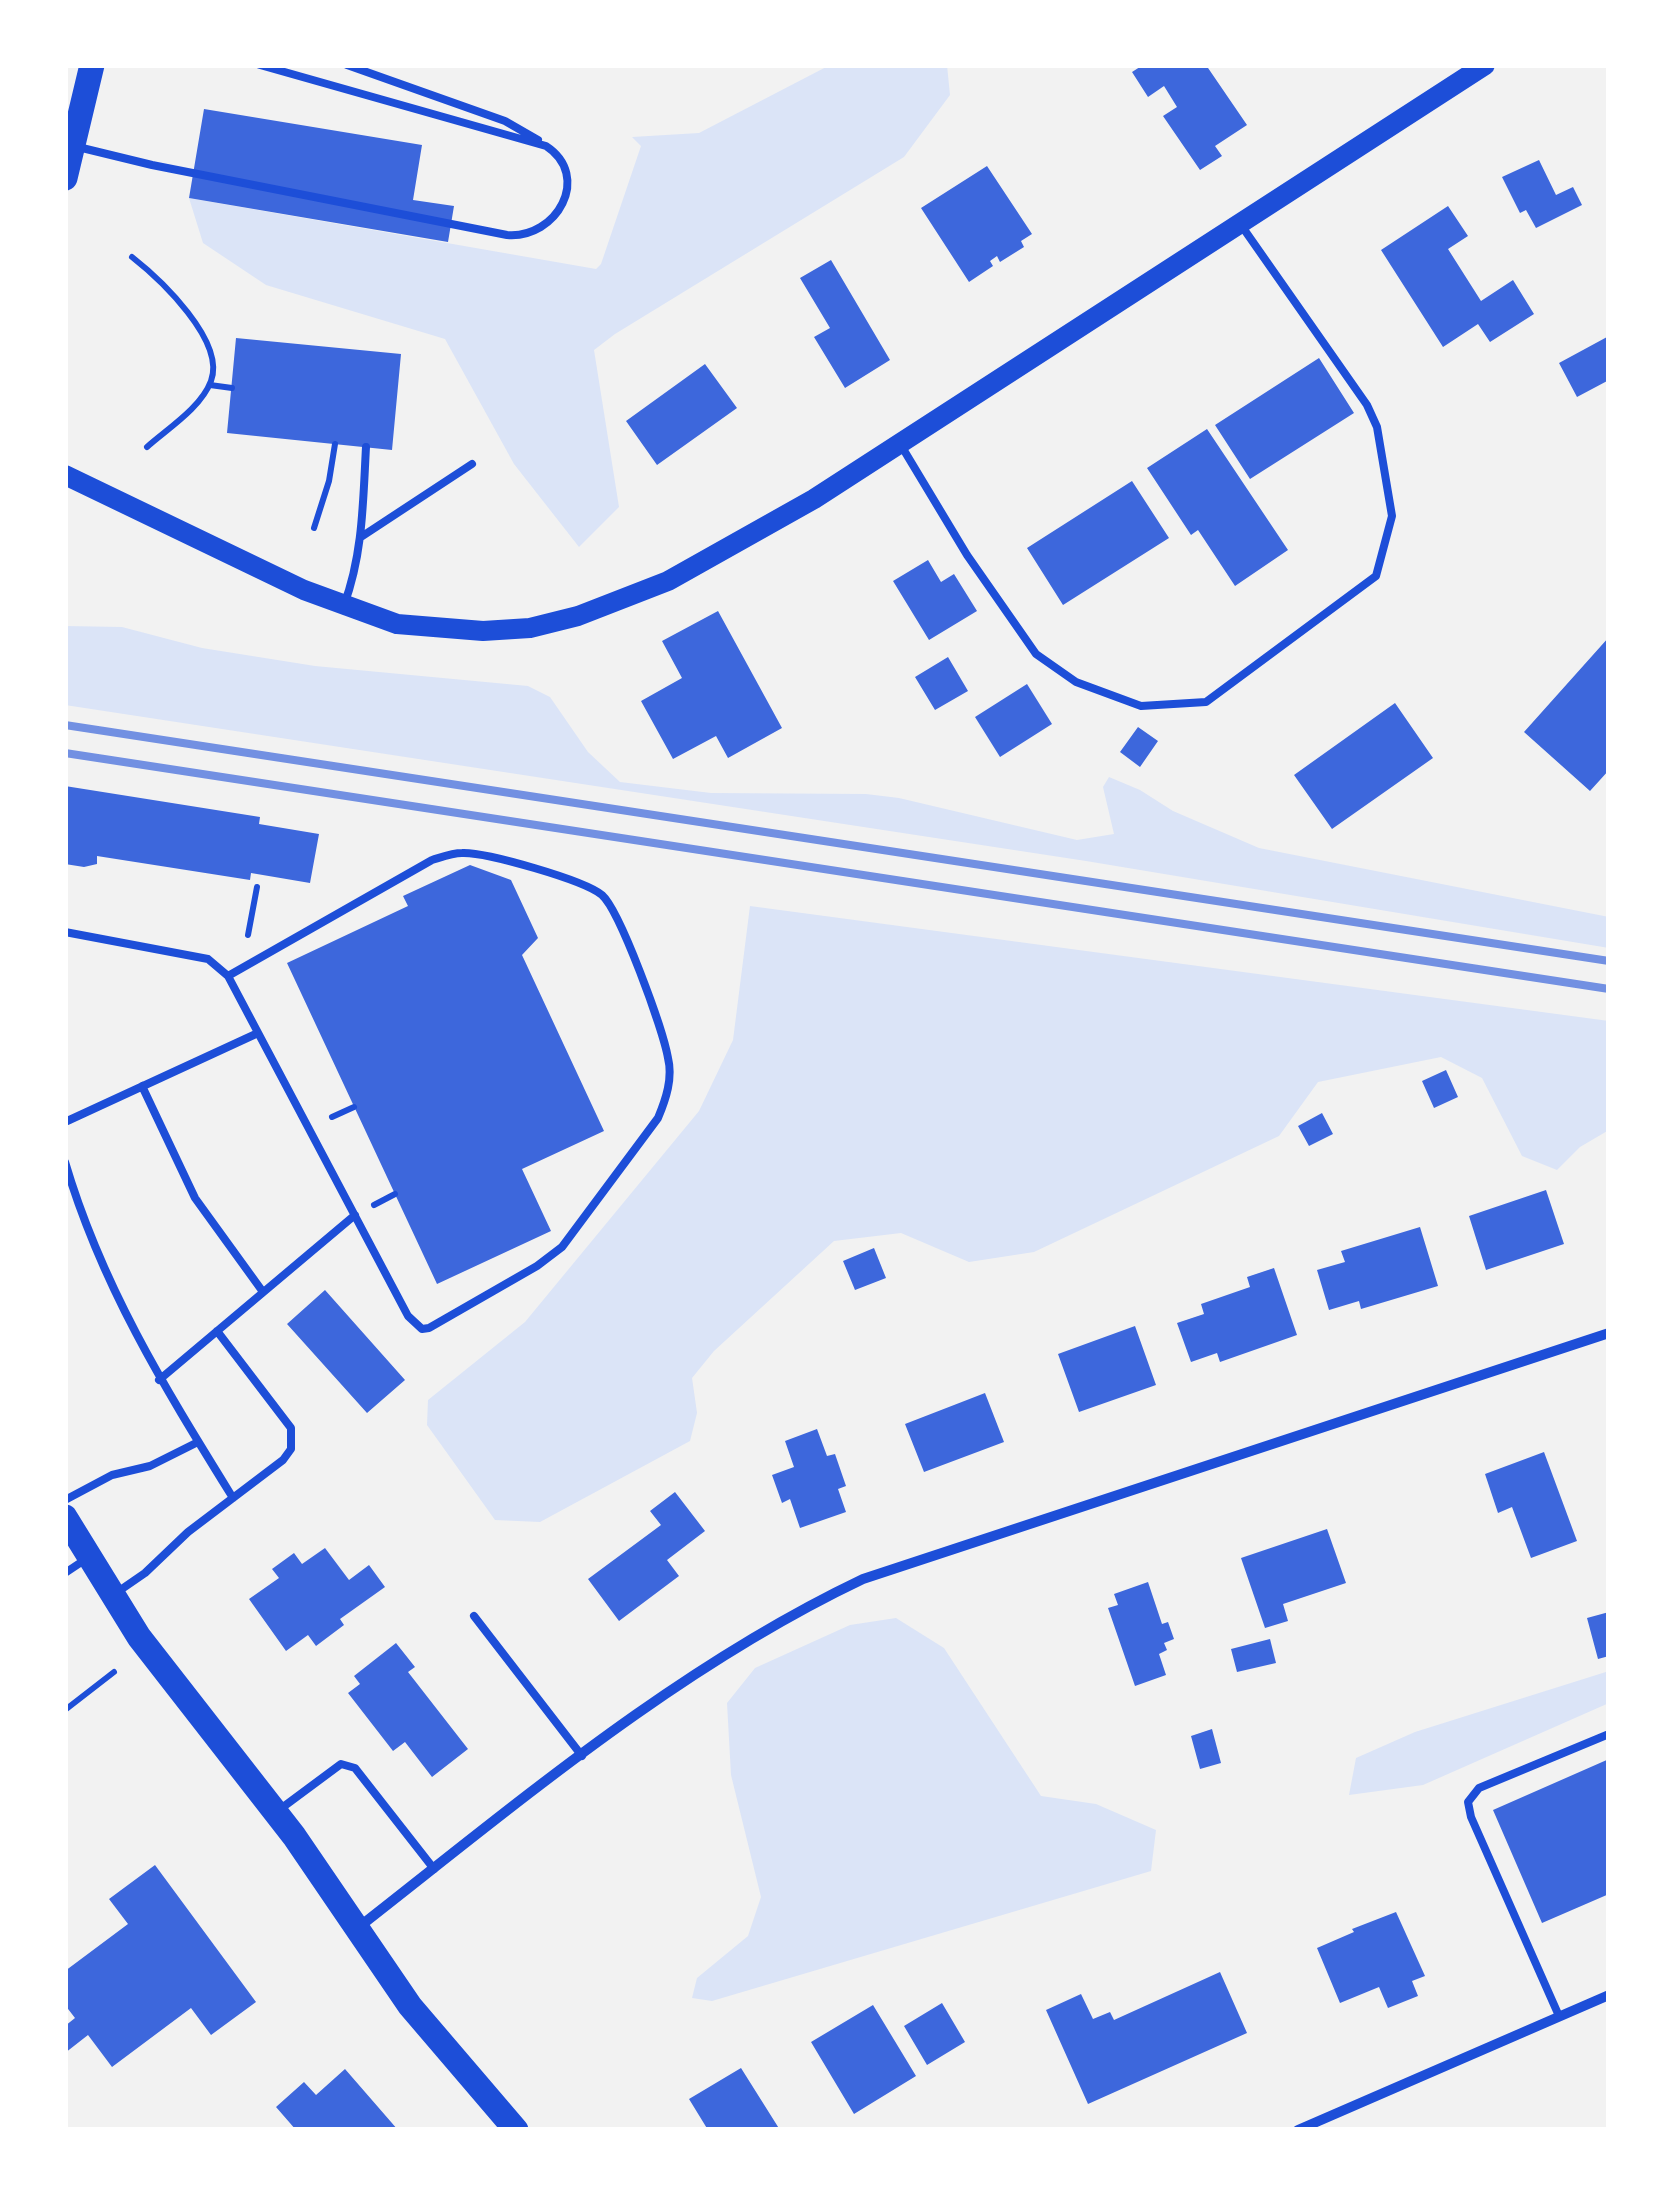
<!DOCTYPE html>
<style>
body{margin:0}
#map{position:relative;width:1674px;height:2195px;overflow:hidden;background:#f2f2f2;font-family:Barlow,sans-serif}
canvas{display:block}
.frame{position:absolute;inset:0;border:68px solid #fff;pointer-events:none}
</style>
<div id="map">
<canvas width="1674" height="2195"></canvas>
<div class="frame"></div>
</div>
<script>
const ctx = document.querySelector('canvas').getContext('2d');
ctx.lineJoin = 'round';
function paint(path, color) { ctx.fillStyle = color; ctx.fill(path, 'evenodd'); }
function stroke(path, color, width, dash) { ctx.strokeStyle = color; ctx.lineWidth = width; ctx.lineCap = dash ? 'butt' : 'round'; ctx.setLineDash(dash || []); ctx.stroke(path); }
paint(new Path2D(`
 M830,65H947L950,95L904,157L615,334L594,350L619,507L579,547L514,464L445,339L266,285L203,243L189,198L596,269L601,264L641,146L632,137L699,133Z
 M65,626L122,627L202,648L315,666L528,686L550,697L588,752L620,782L711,793L866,794L899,798L1077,840L1114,834L1103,787L1109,777L1140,790L1173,811L1259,848L1609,917V948L1086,861L65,705Z
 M750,906L1609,1021V1130L1580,1147L1557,1170L1522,1156L1482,1078L1441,1057L1318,1082L1279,1136L1034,1252L969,1262L901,1233L834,1241L714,1351L692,1378L697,1413L690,1441L540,1522L495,1520L427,1425L428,1400L525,1322L699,1111L733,1040Z
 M896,1618L944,1648L1041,1796L1096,1804L1156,1830L1151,1871L712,2001L692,1998L697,1978L748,1936L761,1897L731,1775L727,1703L755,1668L850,1625Z
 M1609,1671V1703L1423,1785L1349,1795L1356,1758L1415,1732Z`), '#dbe4f7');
paint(new Path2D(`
 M1143,65H1206L1247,125L1215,146L1222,156L1200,170L1163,116L1177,107L1164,86L1148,97L1132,72Z
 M204,109L422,145L413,200L454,206L448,242L189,198Z
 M1539,160L1556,195L1573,187L1582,205L1536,228L1526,210L1520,213L1502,177Z
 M987,166L1032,234L1021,241L1024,247L1000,262L997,256L990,261L993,266L969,282L921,208Z
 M1448,206L1468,236L1448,249L1481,301L1513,280L1534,314L1490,342L1478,324L1443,347L1381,250Z
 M831,260L890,360L845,388L814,337L830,328L800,278Z
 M1607,337L1609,380L1577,397L1559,363Z
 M236,338L401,354L392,450L227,433Z
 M1319,358L1354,413L1250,479L1215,425Z
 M705,364L737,408L657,465L626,421Z
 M1207,429L1288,550L1235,586L1198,530L1191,535L1147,468Z
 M1132,481L1169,538L1063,605L1027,548Z
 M928,560L941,582L954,574L977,611L929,640L893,581Z
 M718,611L782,728L728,758L716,736L673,759L641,701L682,678L662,641Z
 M1609,637V770L1590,791L1524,732Z
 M948,657L968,691L935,710L915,677Z
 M1027,684L1052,724L1000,757L975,717Z
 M1395,703L1433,758L1332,829L1294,775Z
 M1138,727L1158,741L1140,767L1120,752Z
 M65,786L260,817L259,824L319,834L310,883L251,873L250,880L97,856V864L84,867L65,864Z
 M470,865L511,880L538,938L522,955L604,1131L522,1169L551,1231L437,1284L287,963L408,906L403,896Z
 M1446,1070L1458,1097L1434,1108L1422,1081Z
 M1322,1113L1333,1134L1309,1146L1298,1126Z
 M1546,1190L1564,1244L1486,1270L1469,1216Z
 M1420,1227L1438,1286L1361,1309L1359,1301L1329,1310L1317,1270L1345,1262L1341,1251Z
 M874,1248L886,1278L855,1290L843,1261Z
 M1274,1268L1297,1335L1220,1362L1217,1353L1191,1362L1177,1323L1204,1314L1201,1304L1250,1287L1247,1277Z
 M325,1290L405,1380L367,1413L287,1324Z
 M1135,1326L1156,1385L1079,1412L1058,1354Z
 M985,1393L1004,1442L924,1472L905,1424Z
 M817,1429L827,1456L835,1454L846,1486L838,1489L846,1512L800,1528L790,1499L782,1503L772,1475L794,1467L785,1441Z
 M1544,1452L1577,1541L1531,1558L1512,1507L1498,1513L1485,1474Z
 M675,1492L705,1531L667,1560L679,1576L619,1621L588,1579L661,1525L650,1511Z
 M1327,1529L1346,1583L1283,1604L1288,1621L1265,1628L1241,1558Z
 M325,1548L349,1580L369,1565L385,1587L340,1619L344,1625L316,1646L308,1635L286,1651L249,1599L279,1578L272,1569L294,1553L302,1564Z
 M1148,1582L1162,1624L1168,1622L1174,1639L1164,1643L1167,1650L1159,1654L1166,1675L1135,1686L1108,1608L1118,1605L1114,1594Z
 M1609,1612V1656L1598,1659L1587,1618Z
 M1270,1639L1276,1663L1237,1672L1231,1649Z
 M396,1643L415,1667L408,1672L468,1749L432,1777L405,1742L393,1751L348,1693L360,1684L354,1676Z
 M1212,1729L1221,1763L1200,1769L1191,1736Z
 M1609,1759V1894L1542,1923L1493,1810Z
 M155,1865L256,2002L211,2035L191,2008L112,2067L88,2035L65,2053V2026L75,2018L65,2005V1971L128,1924L109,1899Z
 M1396,1912L1425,1976L1412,1981L1418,1996L1388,2008L1379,1987L1340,2003L1317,1948L1354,1932L1352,1929Z
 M1220,1972L1247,2033L1088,2104L1046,2010L1081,1994L1093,2019L1110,2012L1114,2020Z
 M942,2003L965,2042L927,2065L904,2026Z
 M873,2005L916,2076L854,2114L811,2042Z
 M741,2068L780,2130H708L689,2099Z
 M345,2069L398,2130H296L276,2107L304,2082L316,2095Z`), '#3d67dc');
stroke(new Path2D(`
 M132,257C160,279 226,341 211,381C201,408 167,429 147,447
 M210,385L232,388
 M314,528L329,481L335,444
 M248,935L257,887
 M332,1117L354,1107
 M374,1205L395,1194
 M65,1710L114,1672`), '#1d4ed8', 6);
stroke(new Path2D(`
 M347,65L505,121L538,140
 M78,147L152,165L507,235C557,239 592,176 546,146L260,65
 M902,447L967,555L1036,654L1076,682L1141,706L1206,702L1376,576L1392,516L1377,427L1367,405L1241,225
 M361,537L472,464
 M344,605C363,554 363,501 366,447
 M65,932L208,959L228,976L408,1316L422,1329L429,1328L537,1266L562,1247L658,1118C666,1099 673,1078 668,1058C663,1029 620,911 602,895C584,880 486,852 462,853C452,853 442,857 432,860L228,976
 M142,1086L195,1198L263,1292
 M65,1122L258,1033
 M65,1162C102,1287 165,1388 233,1498
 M159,1380L355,1215
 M65,1500L112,1475L150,1466L198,1442
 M65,1573L86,1559
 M116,1593L145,1573L188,1532L283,1460L291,1449V1428L217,1331
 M474,1616L582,1756
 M279,1810L341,1764L355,1768L434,1869
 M1559,2016L1471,1817L1468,1802L1479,1788L1609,1734`), '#1d4ed8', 8);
stroke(new Path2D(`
 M359,1927C520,1801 678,1667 863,1579L1609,1333
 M1298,2130L1609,1995`), '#1d4ed8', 10);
stroke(new Path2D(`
 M65,475L304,590L397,624L483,631L530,628L578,616L668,581L814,499L1485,65`), '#1d4ed8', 20);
stroke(new Path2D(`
 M65,178L92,65
 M65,1517L139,1637L294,1836L410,2006L516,2130`), '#1d4ed8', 25);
stroke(new Path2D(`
 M65,725L1609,961
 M65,753L1609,989`), '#7290e2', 8);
</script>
